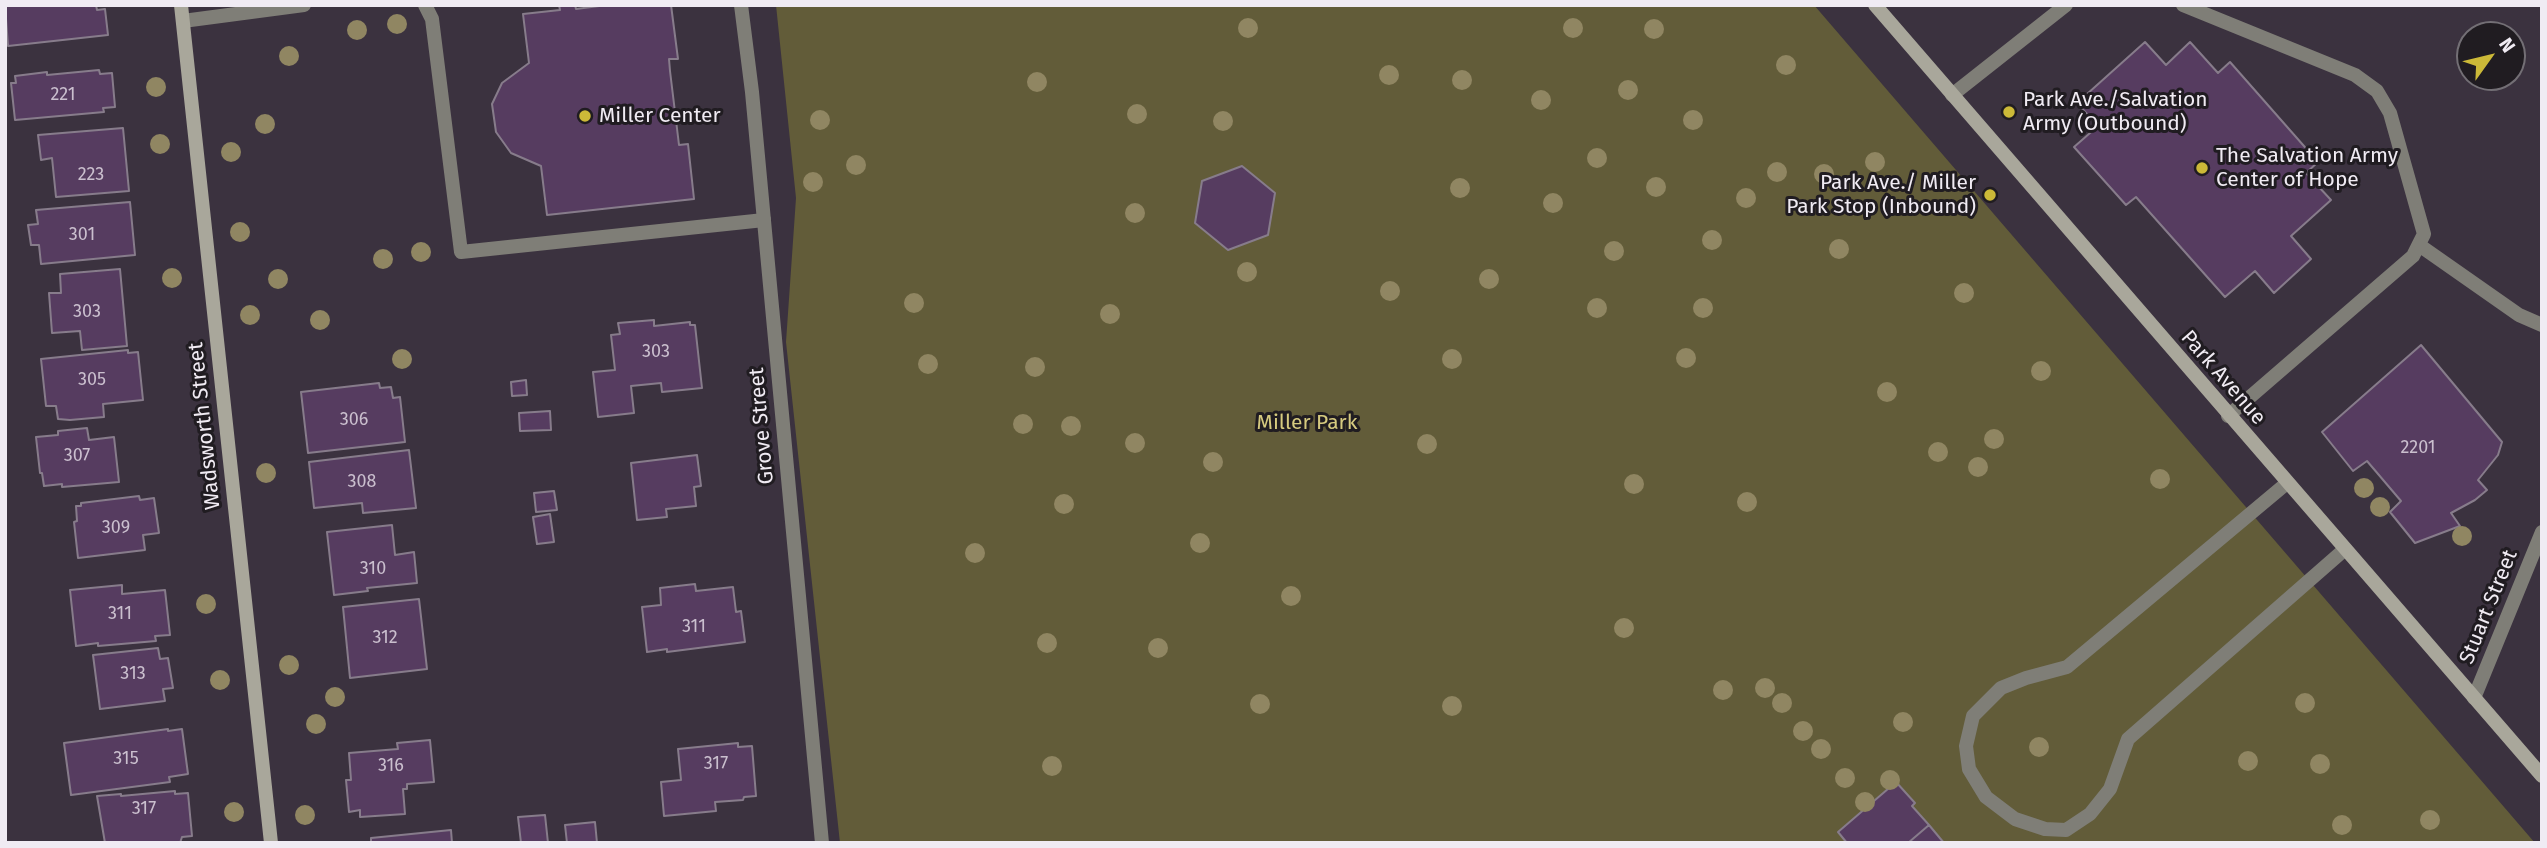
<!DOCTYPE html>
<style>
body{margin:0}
#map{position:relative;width:2547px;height:848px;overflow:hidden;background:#3b323f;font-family:"Fira Sans",sans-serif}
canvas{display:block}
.frame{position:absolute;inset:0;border:7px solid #f0ebf3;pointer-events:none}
.north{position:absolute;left:2456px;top:21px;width:70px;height:70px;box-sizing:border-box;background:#201c21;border:2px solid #736f75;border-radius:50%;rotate:56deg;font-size:19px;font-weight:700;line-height:28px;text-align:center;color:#f0ebf3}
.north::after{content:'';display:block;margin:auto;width:24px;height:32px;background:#ccb938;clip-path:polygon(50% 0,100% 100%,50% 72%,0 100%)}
</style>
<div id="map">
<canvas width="2547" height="848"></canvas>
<div class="frame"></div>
<div class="north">N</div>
</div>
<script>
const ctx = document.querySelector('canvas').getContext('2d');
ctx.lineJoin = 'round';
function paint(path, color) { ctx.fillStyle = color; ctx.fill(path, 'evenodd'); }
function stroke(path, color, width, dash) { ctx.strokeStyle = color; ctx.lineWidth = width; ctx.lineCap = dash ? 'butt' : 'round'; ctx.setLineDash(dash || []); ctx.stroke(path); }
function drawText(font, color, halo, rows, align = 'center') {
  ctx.font = font + ' "Fira Sans",sans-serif'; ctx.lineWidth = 6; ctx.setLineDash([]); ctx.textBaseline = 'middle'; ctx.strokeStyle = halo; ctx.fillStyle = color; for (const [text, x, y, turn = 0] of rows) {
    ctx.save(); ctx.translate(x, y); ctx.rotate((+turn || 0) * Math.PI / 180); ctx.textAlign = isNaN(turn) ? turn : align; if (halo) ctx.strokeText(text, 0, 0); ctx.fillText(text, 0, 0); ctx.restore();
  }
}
paint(new Path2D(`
 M776,5H1814L2535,843H840L786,342L796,198Z`), '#625c39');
const building = new Path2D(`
 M5,5H96L97,10L105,9L108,35L8,46Z
 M559,5H575L576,9L607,5H671L678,59H669L670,71L679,145L688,144L694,199L547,215L541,166L511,153L496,132L492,104L502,83L529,63L523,14L560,10Z
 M2145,42L2166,65L2190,42L2218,73L2230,62L2318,162L2306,173L2331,200L2291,236L2311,259L2274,293L2255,271L2225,297L2136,197L2126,205L2074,147L2098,126L2077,103Z
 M99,70L100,74L112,73L115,107L103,108L104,112L15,120L11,83H16L15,76L47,72V75Z
 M123,128L129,191L56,197L52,158L41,160L38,135Z
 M1242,166L1275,193L1268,235L1228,250L1195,223L1202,181Z
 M130,202L135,255L41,264L39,245H31L28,225L38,224L36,210Z
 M120,269L127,346L82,350L80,331L52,333L49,293H61L60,274Z
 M654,320V326L690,322V325H695L702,388L662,392L661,383L631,386L634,413L598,417L593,372L615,370L611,335L620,334L618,323Z
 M2421,345L2502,442L2498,455L2478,480L2487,490L2475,500L2451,513L2460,526L2415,543L2390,512L2401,501L2367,461L2353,471L2322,432Z
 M128,350V353L138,352L143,400L103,404L104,417L70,420L58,419L56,406H46L41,359Z
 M526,380L527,395L512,396L511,382Z
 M379,383L380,388L391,387L393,398L400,397L405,442L308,453L301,392Z
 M550,411L551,430L520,431L519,413Z
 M87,428L89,440L114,437L119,482L62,487V484L44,486L42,473H40L36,437L58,435V431Z
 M409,450L416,508L363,513L362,503L314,508L309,462Z
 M697,455L701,486L694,487L696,506L666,509L667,517L637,520L631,463Z
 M554,491L557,510L536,512L534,493Z
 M139,496L140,500L154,498L159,533L143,535L145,550L78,558L74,522L77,521L76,506H81V503Z
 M550,514L554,542L537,544L533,517Z
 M392,525L395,555L414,552L417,583L367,588L368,591L334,595L327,532Z
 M695,584L696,591L733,587L736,612L741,611L745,642L667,652V649L647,652L642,607L661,605L660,588Z
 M122,585V594L165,590L170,635L155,636L156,641L98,646V643L76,646L70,590Z
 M419,599L427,669L350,678L343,607Z
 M158,648L160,659L168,658L173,688L163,689L165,701L100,709L93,655Z
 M168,729V731L182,729L188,774L169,777L170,782L71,795L64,743Z
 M430,740L434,782L407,784V789H403L405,814L360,817V810L349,812L346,780H351L349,753L398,749L397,743Z
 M738,743V747L752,746L756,796L744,797L743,800L715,802L716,811L664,816L661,782L681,780L678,749Z
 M1896,782L1915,803L1912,806L1929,825L1908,843H1847L1838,832Z
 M175,791V794L188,793L192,836L182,837L180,843H105L97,796L121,794V796Z
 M545,815L548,843H521L518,817Z
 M595,822L597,843H567L565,825Z
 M1929,825L1944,843H1908Z
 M451,830L452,843H371V838Z`);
paint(building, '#563c60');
stroke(building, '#877c8b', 2);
stroke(new Path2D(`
 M425,5L432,19L461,252L764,220
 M2183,5L2355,75L2377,91L2390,113L2424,234L2413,256L2228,416
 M183,21L304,5
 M1952,95L2066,5
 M2419,245L2519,315L2542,325
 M2287,483L2067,667L2026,678L2001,688L1973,716L1966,746L1969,769L1986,797L2015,819L2045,829L2066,830L2090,814L2110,789L2128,739L2344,550`), '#7f7e77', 14);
stroke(new Path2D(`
 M741,5L752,92L822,843
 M2474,698L2542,532`), '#7f7e77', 14);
stroke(new Path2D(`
 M181,5L271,843
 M1875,5L2542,776`), '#a9a79b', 14);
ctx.fillStyle = '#908662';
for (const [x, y] of [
 [397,24],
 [1248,28],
 [1573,28],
 [1654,29],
 [357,30],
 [289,56],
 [1786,65],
 [1389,75],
 [1462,80],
 [1037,82],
 [156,87],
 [1628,90],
 [1541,100],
 [1137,114],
 [820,120],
 [1693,120],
 [1223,121],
 [265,124],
 [160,144],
 [231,152],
 [1597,158],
 [1875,162],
 [856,165],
 [1777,172],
 [1824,174],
 [813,182],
 [1656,187],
 [1460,188],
 [1746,198],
 [1553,203],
 [1135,213],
 [240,232],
 [1712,240],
 [1839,249],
 [1614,251],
 [421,252],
 [383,259],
 [1247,272],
 [172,278],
 [278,279],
 [1489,279],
 [1390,291],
 [1964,293],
 [914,303],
 [1597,308],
 [1703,308],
 [1110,314],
 [250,315],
 [320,320],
 [1686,358],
 [402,359],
 [1452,359],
 [928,364],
 [1035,367],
 [2041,371],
 [1887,392],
 [1023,424],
 [1071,426],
 [1994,439],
 [1135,443],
 [1427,444],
 [1938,452],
 [1213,462],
 [1978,467],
 [266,473],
 [2160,479],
 [1634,484],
 [2364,488],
 [1747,502],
 [1064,504],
 [2380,507],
 [2462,536],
 [1200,543],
 [975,553],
 [1291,596],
 [206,604],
 [1624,628],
 [1047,643],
 [1158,648],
 [289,665],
 [220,680],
 [1765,688],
 [1723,690],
 [335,697],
 [1782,703],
 [2305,703],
 [1260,704],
 [1452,706],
 [1903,722],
 [316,724],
 [1803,731],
 [2039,747],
 [1821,749],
 [2248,761],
 [2320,764],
 [1052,766],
 [1845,778],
 [1890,780],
 [1865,802],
 [234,812],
 [305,815],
 [2430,820],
 [2342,825]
]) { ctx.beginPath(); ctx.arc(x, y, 10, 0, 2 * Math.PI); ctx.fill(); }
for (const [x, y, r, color] of [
 [2009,112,7,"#ccb938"],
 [585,116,7,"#ccb938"],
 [2202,168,7,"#ccb938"],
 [1990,195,7,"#ccb938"]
]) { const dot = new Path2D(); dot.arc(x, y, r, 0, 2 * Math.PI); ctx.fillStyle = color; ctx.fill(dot); stroke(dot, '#201c21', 2.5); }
drawText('18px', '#cabfce', null, [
 ["221",63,95],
 ["223",91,175],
 ["301",82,235],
 ["303",87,312],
 ["303",656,352],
 ["305",92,380],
 ["306",354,420],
 ["2201",2418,448],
 ["307",77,456],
 ["308",362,482],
 ["309",116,528],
 ["310",373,569],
 ["311",120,614],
 ["311",694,627],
 ["312",385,638],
 ["313",133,674],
 ["315",126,759],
 ["317",716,764],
 ["316",391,766],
 ["317",144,809]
]);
drawText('21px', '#f0ebf3', '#201c21', [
 ["Park Ave./Salvation",2023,100],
 ["Army (Outbound)",2023,124],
 ["Miller Center",599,116],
 ["The Salvation Army",2216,156],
 ["Center of Hope",2216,180],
 ["Park Ave./ Miller",1976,183,"right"],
 ["Park Stop (Inbound)",1976,207,"right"]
], 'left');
drawText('21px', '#f0ebf3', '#201c21', [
 ["Park Avenue",2223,378,49],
 ["Wadsworth Street",205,426,-96],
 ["Grove Street",762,426,-95],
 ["Stuart Street",2489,607,-68]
]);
drawText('21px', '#d6ca7f', '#201c21', [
 ["Miller Park",1307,423]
]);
</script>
